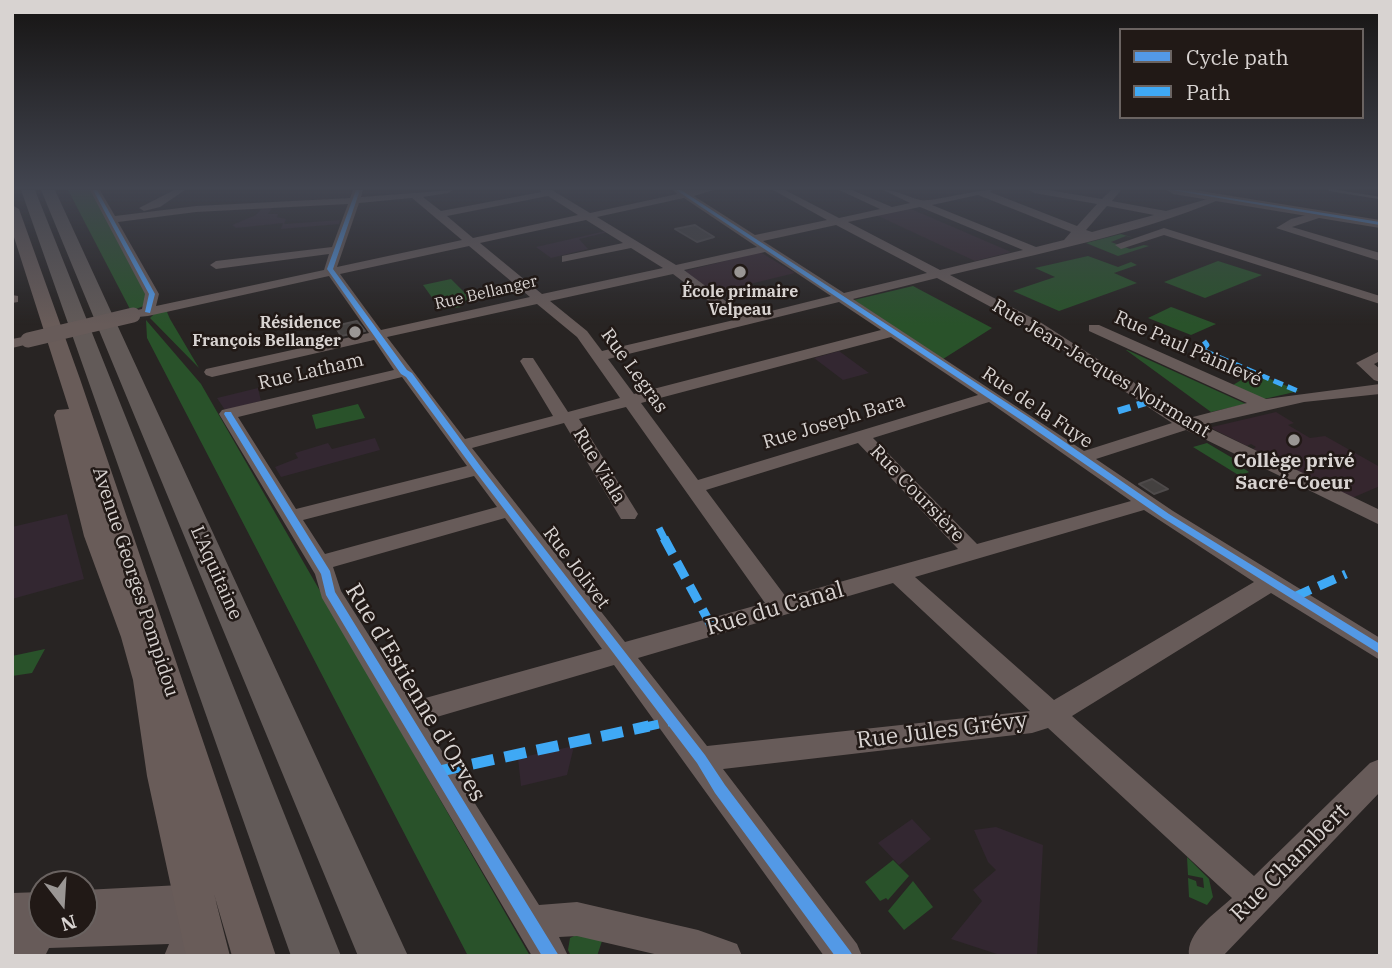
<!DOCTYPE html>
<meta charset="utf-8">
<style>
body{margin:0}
#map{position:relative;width:1392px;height:968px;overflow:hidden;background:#282423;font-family:"IBM Plex Serif",serif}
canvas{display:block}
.frame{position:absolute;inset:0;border:14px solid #d8d3d1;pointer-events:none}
.legend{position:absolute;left:1119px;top:28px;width:245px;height:91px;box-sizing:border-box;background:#211916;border:2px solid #6a6361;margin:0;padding:9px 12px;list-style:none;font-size:21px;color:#d8d3d1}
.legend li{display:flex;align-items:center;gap:14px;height:35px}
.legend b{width:35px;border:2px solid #6a6361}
.north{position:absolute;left:28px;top:870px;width:70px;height:70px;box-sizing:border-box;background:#211916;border:2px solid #6a6361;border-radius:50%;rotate:163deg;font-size:19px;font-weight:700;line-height:28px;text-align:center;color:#d8d3d1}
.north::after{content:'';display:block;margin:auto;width:24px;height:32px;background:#9a9694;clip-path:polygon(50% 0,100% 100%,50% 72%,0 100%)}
</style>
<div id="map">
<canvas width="1392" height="968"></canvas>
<div class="frame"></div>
<ul class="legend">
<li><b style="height:9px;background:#5399e6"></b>Cycle path</li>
<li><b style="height:9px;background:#3fa9f5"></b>Path</li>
</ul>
<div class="north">N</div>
</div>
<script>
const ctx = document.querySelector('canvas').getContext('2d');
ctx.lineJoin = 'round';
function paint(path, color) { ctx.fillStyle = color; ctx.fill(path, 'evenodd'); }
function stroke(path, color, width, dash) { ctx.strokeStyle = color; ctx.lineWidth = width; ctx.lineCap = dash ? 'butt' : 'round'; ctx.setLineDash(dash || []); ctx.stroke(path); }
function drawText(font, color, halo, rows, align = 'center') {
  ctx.font = font + ' "IBM Plex Serif",serif'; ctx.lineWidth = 5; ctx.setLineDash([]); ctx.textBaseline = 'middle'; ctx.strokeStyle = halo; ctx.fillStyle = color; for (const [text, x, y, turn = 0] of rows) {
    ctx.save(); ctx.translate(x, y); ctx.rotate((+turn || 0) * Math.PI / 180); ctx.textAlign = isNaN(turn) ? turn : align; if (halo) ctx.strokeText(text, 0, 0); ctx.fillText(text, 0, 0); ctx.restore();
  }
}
paint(new Path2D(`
 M273,207L268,214H278L277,217L286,219L284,224L340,220L339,224L281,229L283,223L236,228L232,225L256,215L262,208Z
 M606,231L608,232L579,239L588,249L551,258L536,247Z
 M839,351L869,373L843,380L814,358Z
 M258,388L261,401L225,410L217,398Z
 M375,438L380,450L281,477L275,467L298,458L295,453L328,443L332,449Z
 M67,514L84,579L12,599V527Z
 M574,746L567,775L521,786L518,758Z
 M912,819L931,839L899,865L878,843Z
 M996,827L1043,845L1037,956H1003L951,939L982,901L973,890L996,870L988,862L974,830Z`), '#332731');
paint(new Path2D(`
 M909,208L1011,252L975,261L876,215Z
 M760,252L795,273L713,293L685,271Z
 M1276,412L1294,423L1288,425L1310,438L1325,436L1380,467V486L1352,498L1253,449L1256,447L1251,444L1247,446L1213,429L1212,427Z`), '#35262e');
paint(new Path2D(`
 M68,190H91L147,297L146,305L131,311Z
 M1121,234L1134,238L1126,236L1111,242L1130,249L1144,245L1149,246L1118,256L1086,243Z
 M1088,256L1118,267L1131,262L1137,265L1114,273L1137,283L1059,311L1013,291L1055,277L1035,268Z
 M1218,261L1262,275L1205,298L1164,282Z
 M451,279L471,299L458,304L461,307L441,310L423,285Z
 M913,286L992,328L943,359L854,300Z
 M1171,307L1174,308L1216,324L1191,335L1148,318Z
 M170,310L167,312L170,319L199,368L150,318L155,313Z
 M146,320L201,384L530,956H468L147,338Z
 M1126,350H1127L1246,404L1211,412Z
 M1224,360L1299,391L1264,399L1233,385L1243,379L1258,383L1247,378L1251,375L1220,361Z
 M358,404L365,418L316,429L312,415Z
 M1207,443L1246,466L1243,468L1249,472L1240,476L1193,447Z
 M45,649L32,673L12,676V656Z
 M1187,857L1209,879L1213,897L1207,905L1189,897L1188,878L1196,881L1197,886L1204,888L1203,878L1188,875Z
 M893,860L909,876L888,900L886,898L880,901L865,882Z
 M913,881L933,907L904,930L888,911Z
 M580,933L603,938L597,956H571L568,950L570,938Z`), '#29522a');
const building = new Path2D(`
 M695,225L701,229L714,237L697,242L675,229Z
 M357,321L365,331L341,336L335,326Z
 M1152,479L1168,489L1154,494L1139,484Z`);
paint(building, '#444140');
stroke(building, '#4e4a4a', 2);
paint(new Path2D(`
 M90,190H100L115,216L196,206L350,198L353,190H363L361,197L453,190L448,193L423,197L441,211L541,192L540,190H552L590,213L677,194L673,190H714L694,196L755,235L827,220L773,190H785L839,218L880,209L839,190H852L892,207L910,203L883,190C898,190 907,197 921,200C933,202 973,190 992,190L990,192L1077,226L1097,204L1034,193L1029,190H1049L1102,199L1111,190H1121L1112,201L1166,211L1221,195V199C1136,235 1039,253 950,275L1040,322L1189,418L1247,403L1089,331V325H1099L1266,399L1380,384V394L1304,402L1203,425L1380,510V525L1186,430L1096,459L1173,511L1380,638V660L1271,593L1072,716L1254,876L1370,763L1380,759V792L1223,956H1189C1186,932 1216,913 1232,898L1048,728L1032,733L723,769L857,944L862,956H824L614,665L423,721L539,905L577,902L698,930L737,944L742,956H663L577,936L559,937L568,956H532L322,598L315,574L219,414L222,410L394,370L374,340L212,377L206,375L204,372L206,369L369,333L329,276L148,316L128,318V312L142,309L145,294ZM978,195L1071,232L1064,240L1036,247L932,205ZM548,196L578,215L473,238L447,216ZM412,198L462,240L337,267L359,203ZM684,198L757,247L676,265L597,217ZM348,204L332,247L216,261L210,265L216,269L329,254L324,270L156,306L159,294L118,222L196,212ZM1107,206L1154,215L1092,232L1086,230ZM920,207L1023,250L940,270L848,222ZM586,220L623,243L562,256V262L631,248L663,268L542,294L480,243ZM836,225L927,273L844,293L763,241ZM469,246L530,297L381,330L340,274ZM765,252L831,296L747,317L684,270ZM673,274L734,320L602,351L587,331L550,301ZM937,278L1030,328L1172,423L1084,451L853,299ZM839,302L881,330L634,394L608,359ZM537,304L577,337L620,398L568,412L533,358H523L520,361L553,416L465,439L387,337ZM891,337L978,395L698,480L641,403ZM402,377L467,466L296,509L238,417ZM989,402L1131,501L977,544L873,438ZM626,407L765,603L625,642L472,448L564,423L621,519H635L638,514L579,419ZM858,443L958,549L786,597L706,490ZM474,476L497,507L325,554L303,520ZM1144,510L1254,582L1054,700L915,577ZM505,518L602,649L411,702L341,591L333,567ZM893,583L1030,711L707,746L638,658Z
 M174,190H185L160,207L144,211L139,208Z
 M1321,211L1326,214L1325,216L1292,227L1380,253V261L1276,228L1291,219Z
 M1164,228L1380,296V304L1164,235L1121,249L1115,245Z
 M12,295L18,296V302L12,303Z
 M28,336L33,337L35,340L33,343L12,348V339Z
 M1380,351V361L1374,364L1380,369V382L1374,380L1356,363Z
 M200,884L211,889L216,900L209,913L213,914L218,926L201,956H164L169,944L49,948L45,956H12V893L42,892V926H84V890Z`), '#675b59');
paint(new Path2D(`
 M1167,190H1195L1380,220V228L1173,194Z
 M12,205L19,209L80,379L276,956H232L214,894L230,956H186L147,776L133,680L121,637L84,536L54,415L57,410L69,409L12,231Z`), '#695c59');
paint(new Path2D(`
 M21,190H35L341,956H291Z
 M41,190H55L408,956H358Z`), '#625a58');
stroke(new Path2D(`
 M1330,190L1380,198`), '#69625f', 2.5);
stroke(new Path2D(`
 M28,340L133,315`), '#675b59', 15);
stroke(new Path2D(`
 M1204,341L1207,345L1202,350L1300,392`), '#3fa9f5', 5, [10, 5]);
stroke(new Path2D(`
 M1118,411L1151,401
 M659,528L665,540`), '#3fa9f5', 7, [13, 7]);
stroke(new Path2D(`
 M664,538L712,627
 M1294,597L1346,574
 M641,728L672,721`), '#3fa9f5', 9, [18, 9]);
stroke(new Path2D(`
 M440,771L649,726`), '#3fa9f5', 11, [22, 11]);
paint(new Path2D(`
 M93,190H97L155,294L150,313L145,312L149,294Z
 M356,190H360L333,269L407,370L412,373L481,467L705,755L725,785L850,951L853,956H835L715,793L697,763L475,471L406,377L401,374L327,269Z
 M676,190H681L1030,418L1169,514L1380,644V654L1163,518L1024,422Z
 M1171,190H1180L1380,222V225Z
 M225,412H231L232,414L330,571L335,592L559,956H542L326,595L321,574L224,414Z`), '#5399e6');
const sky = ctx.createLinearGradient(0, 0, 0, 325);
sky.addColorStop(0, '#161413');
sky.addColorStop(0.58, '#424550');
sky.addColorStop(1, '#42455000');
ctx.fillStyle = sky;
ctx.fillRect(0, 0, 1392, 325);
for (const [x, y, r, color] of [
 [740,272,7,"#9a9694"],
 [355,332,7,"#9a9694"],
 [1294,440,7,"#9a9694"]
]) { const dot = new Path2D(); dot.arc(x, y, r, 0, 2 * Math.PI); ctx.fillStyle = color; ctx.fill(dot); stroke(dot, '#211916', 2.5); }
drawText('bold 16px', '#d8d3d1', '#211916', [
 ["École primaire",740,292],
 ["Velpeau",740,310],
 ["Résidence",341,323,"right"],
 ["François Bellanger",341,341,"right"]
]);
drawText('16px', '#d8d3d1', '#211916', [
 ["Rue Bellanger",486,293,-13]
]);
drawText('19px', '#d8d3d1', '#211916', [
 ["Rue Paul Painlevé",1188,349,24],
 ["Rue Jean-Jacques Noirmant",1101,369,31],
 ["Rue Legras",634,371,54],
 ["Rue Latham",311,372,-13],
 ["Rue de la Fuye",1037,408,34],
 ["Rue Joseph Bara",834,422,-17],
 ["Rue Viala",599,466,59],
 ["Rue Coursière",917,494,46],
 ["Rue Jolivet",576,568,53],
 ["L'Aquitaine",216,573,66],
 ["Avenue Georges Pompidou",135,582,72]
]);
drawText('bold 19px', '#d8d3d1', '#211916', [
 ["Collège privé",1294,462],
 ["Sacré-Coeur",1294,484]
]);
drawText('23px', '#d8d3d1', '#211916', [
 ["Rue du Canal",775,609,-16],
 ["Rue d'Estienne d'Orves",415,693,59],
 ["Rue Jules Grévy",942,731,-7],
 ["Rue Chambert",1290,863,-45]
]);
</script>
